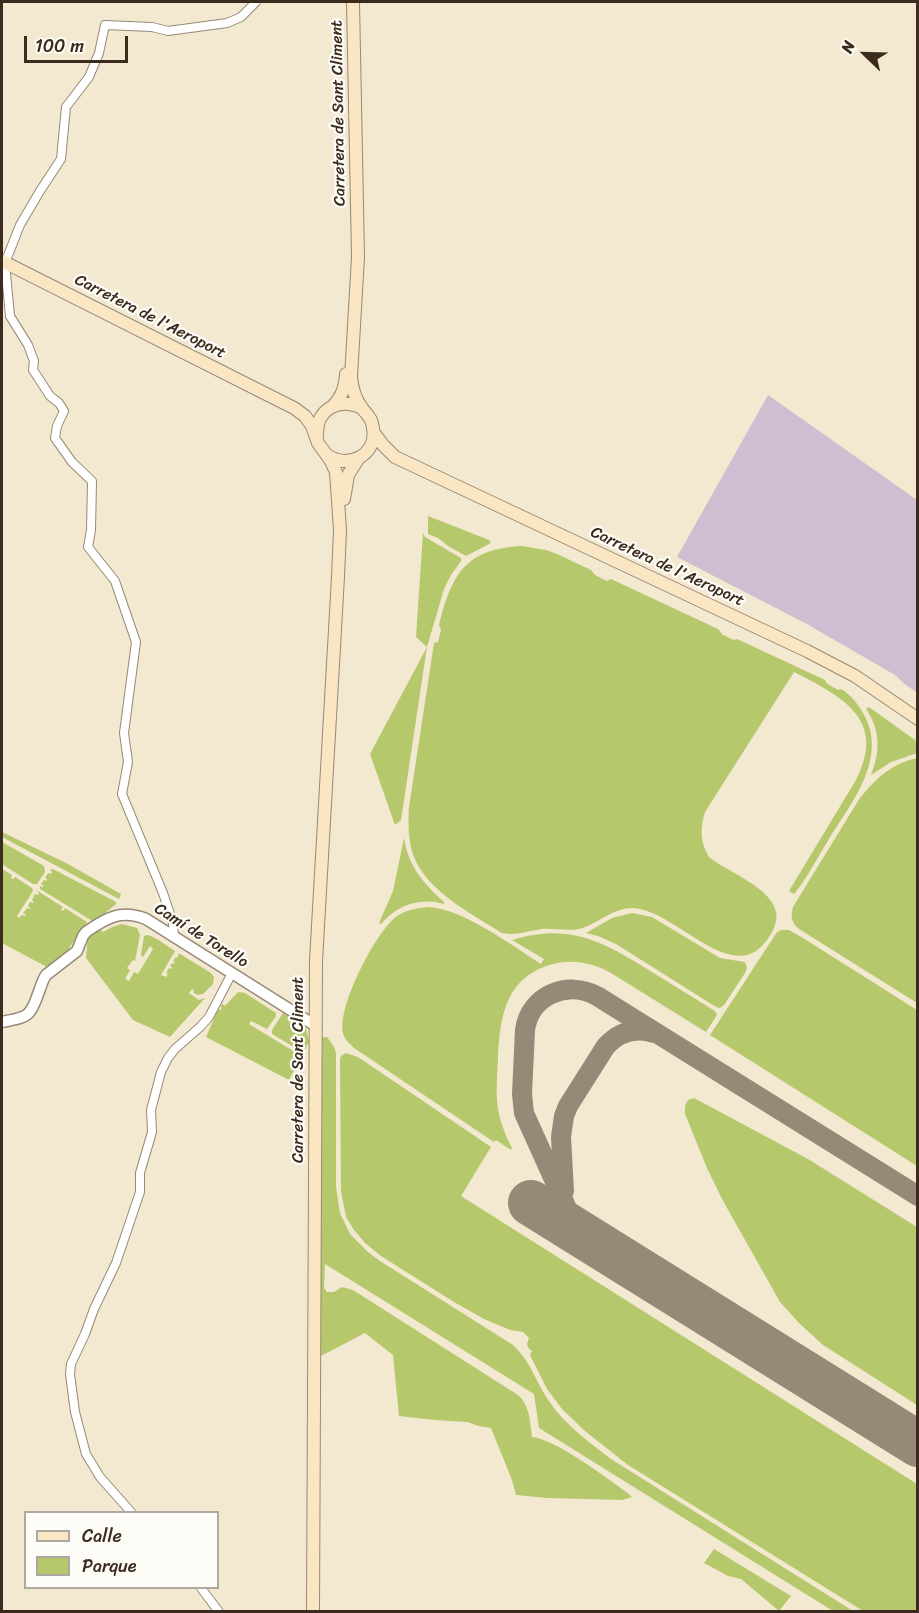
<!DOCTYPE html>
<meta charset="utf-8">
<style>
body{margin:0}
#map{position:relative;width:919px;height:1613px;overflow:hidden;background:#f3e8d0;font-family:Sriracha,sans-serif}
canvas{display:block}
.frame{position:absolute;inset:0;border:3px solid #3b2a1e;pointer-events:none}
.legend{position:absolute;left:24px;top:1511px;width:195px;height:78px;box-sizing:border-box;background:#fdfcf7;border:2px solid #afa8a0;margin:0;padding:8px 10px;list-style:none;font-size:18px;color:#3b2a1e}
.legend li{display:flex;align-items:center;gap:12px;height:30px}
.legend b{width:30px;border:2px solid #afa8a0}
.north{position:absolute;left:835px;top:24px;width:60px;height:60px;-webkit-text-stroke:4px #fdfcf7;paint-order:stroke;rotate:293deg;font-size:16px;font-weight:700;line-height:24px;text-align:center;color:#3b2a1e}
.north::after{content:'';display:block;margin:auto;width:21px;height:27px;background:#3b2a1e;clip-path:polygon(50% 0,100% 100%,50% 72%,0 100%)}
.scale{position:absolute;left:24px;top:36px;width:104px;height:27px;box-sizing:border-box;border:3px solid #3b2a1e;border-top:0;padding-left:8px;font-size:18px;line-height:21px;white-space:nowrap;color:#3b2a1e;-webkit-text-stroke:4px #fdfcf7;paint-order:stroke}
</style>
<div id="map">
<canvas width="919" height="1613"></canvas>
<div class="frame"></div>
<ul class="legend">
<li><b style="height:8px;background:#fbe6c4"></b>Calle</li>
<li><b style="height:16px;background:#b6c86c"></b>Parque</li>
</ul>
<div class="north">N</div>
<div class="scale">100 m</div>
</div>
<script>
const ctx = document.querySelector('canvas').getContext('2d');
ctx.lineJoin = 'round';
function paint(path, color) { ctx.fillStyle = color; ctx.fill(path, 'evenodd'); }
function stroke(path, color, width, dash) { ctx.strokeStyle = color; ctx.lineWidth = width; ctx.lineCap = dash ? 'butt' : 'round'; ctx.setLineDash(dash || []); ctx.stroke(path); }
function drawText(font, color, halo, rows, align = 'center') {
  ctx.font = font + ' Sriracha,sans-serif'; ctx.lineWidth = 4.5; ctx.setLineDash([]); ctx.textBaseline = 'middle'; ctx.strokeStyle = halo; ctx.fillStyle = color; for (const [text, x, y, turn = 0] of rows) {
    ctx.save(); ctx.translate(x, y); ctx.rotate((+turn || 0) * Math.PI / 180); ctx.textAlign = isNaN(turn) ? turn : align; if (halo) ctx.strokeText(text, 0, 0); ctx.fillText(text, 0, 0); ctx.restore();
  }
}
paint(new Path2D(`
 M768,395L917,500L918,690L916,692L906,685L895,675L805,623L677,557Z`), '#cebed2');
paint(new Path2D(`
 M428,516L489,540L491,543L466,556L448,546L438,538L428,534Z
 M423,533L425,537L461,558V561L451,575L444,589L427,647L401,820L395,825L370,754L427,647L416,637Z
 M522,546L546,550L557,554L591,570L595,575L607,581L611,579L718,629L723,635L734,640L737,639L825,680L826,683L838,690L841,689C851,695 857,703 863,713C889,757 852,802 829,839C818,856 807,879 794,894L789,891L856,780C888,719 841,696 794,672L705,812C700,828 700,842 709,857C729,874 790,893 774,928C740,1000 679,910 633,908C614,908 601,921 583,928C570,932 556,928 542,929C528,931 516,936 502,933C472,914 428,892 414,857C408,842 408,823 409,807L434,643L438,642L441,630L439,625C452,574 465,549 522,546Z
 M869,707L915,740L917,745V753L891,762L871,775C880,752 881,731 866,709Z
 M917,758H918L917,1003L799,929C792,923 790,917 793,907L858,801C874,780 890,764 917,758Z
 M2,832L66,863L121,894L119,899L2,837Z
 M404,838C408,866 424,884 444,902V904C420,897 397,905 381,924L379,923L393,891Z
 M2,842L44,866L45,872L37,884H33L2,864Z
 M2,869L12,875L11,878L13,879L15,877L32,888L33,891L17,916L19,918L22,915L25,916L26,915L23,913L27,908L30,909V908L28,906L30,902L33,903L34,902L32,900L35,894L38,895L39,893L37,891H38L63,907L61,910L63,911L65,908L87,922L86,925L88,926L79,933L68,950L47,967L2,943Z
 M53,869L116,902V904L94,922L40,889V886L42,887L44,886L41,884L44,880L47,881V879L45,878L48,873L51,874L52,872L50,870Z
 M428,907C464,909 511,945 541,964L544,959L512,940C570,922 604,942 652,972C673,985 694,998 715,1011L717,1015L706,1032L611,973C593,963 574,959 553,964C505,977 500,1017 498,1059C496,1098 494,1112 512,1148L511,1150L496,1140L494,1142L354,1048C350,1044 344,1039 343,1033C337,1007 376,931 397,916C406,910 417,908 428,907Z
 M632,913L652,917L720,958L745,962L747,968L745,973L724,1005L720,1008L716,1007L616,944L598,936L586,933L612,918Z
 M122,924L137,928L140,935L135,961L133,960L127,968L130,970L125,979L129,981L134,972L138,974L153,949L150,946L143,957L141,955L144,936L148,935L157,939L175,951L161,975L166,977L168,974L166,973L169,968L171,969L172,967L170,966L172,963L174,964L175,962L173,961L176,957L178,958V954H180L211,973L214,977L213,984L203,994L197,995L193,992L194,990L192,989L189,993L199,1000L205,998L170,1037L133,1020L86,958L88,937L100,929L103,932L112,927Z
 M781,930H789L803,938L917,1010V1166L710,1035L777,932Z
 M238,992L245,993L276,1013V1016L267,1029L251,1021L249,1024L295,1052L297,1049L272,1034V1030L283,1013L306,1028L309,1042L289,1080L206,1037L218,1009L220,1010L222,1008L220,1006L223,1004L225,1006Z
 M323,1037H327L334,1047L336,1053V1187L340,1213L350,1234L368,1252L380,1261L513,1345C532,1363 535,1381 549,1401C564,1424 589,1442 611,1459L853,1611H833L539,1428L534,1394L325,1264L324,1288L327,1292H334L342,1287L353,1290L518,1395C530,1406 530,1422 532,1437C556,1439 608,1479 629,1494L632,1497L622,1500L547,1498L516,1495L512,1480L491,1428L478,1426L468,1422L434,1420L399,1416L393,1355L365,1333L319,1357L321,1040Z
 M346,1053L358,1057L491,1147L461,1196L917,1484V1611H863L628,1465L585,1431L562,1409L547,1389L530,1355L532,1351L529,1349L527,1344L529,1338L523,1332L510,1330L484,1319L454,1302L381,1256L365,1243L354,1230L346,1217L341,1191L340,1060L341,1056Z
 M694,1098L808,1159L917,1227V1405L823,1345L799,1323L780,1302L722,1199L707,1168L685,1114V1106L688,1100Z
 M714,1549L791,1596L779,1611L741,1579L728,1576L704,1563Z`), '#b6c86c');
stroke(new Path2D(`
 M564,1191L561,1137L564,1116L568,1106L606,1046C619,1032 635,1027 654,1033
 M589,1238L579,1229L569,1213L524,1113L522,1094L525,1030C530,995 567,980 597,996L918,1196`), '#978977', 20);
stroke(new Path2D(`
 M531,1203L918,1444`), '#978977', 46);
const minor = new Path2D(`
 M174,936L173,923L163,893L122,794L128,762L124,733L136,642L115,581L88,547L91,530L92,481L72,462L55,438L57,426L64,411L59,403L50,396L33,370L34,361L28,345L10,316L5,263L20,225L40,191L61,159L66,107L89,77L99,53L105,25L152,27L168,31L227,23L241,17L256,2
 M131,1512L100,1477L86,1454L75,1412L70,1374L71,1364L85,1334L94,1309L116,1263L140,1192V1173L152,1132L151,1110L161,1072L168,1058L175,1049L200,1027L209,1017L232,973
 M201,1588L219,1612`);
const tertiary = new Path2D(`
 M2,1022C25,1017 30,1019 38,994C41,987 42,981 46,975L77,951L83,936L86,932C106,918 121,909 146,919L316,1026`);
const secondary = new Path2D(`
 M2,261L294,408L305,416L312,426L318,443L331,461L336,472L340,530L338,577L316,961L313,1612
 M332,407C342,397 345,388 346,374
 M374,433L383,445L395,457L807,651L855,676L918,719
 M317,435C316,409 339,397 362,408
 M327,455C348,470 378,455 373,428C372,418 367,415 362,408C355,399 352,388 351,377L358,257L353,2
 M344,499L348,475L358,459`);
stroke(minor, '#978977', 10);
stroke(tertiary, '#978977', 13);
stroke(secondary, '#978977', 14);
stroke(minor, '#fff', 8);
stroke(tertiary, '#fff', 10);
stroke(secondary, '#fbe6c4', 12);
drawText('16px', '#3b2a1e', '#fdfcf7', [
 ["Carretera de Sant Climent",339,113,-91],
 ["Carretera de l'Aeroport",150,317,27],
 ["Carretera de l'Aeroport",667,567,25],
 ["Camí de Torello",201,936,32],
 ["Carretera de Sant Climent",299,1070,-90]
]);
</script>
